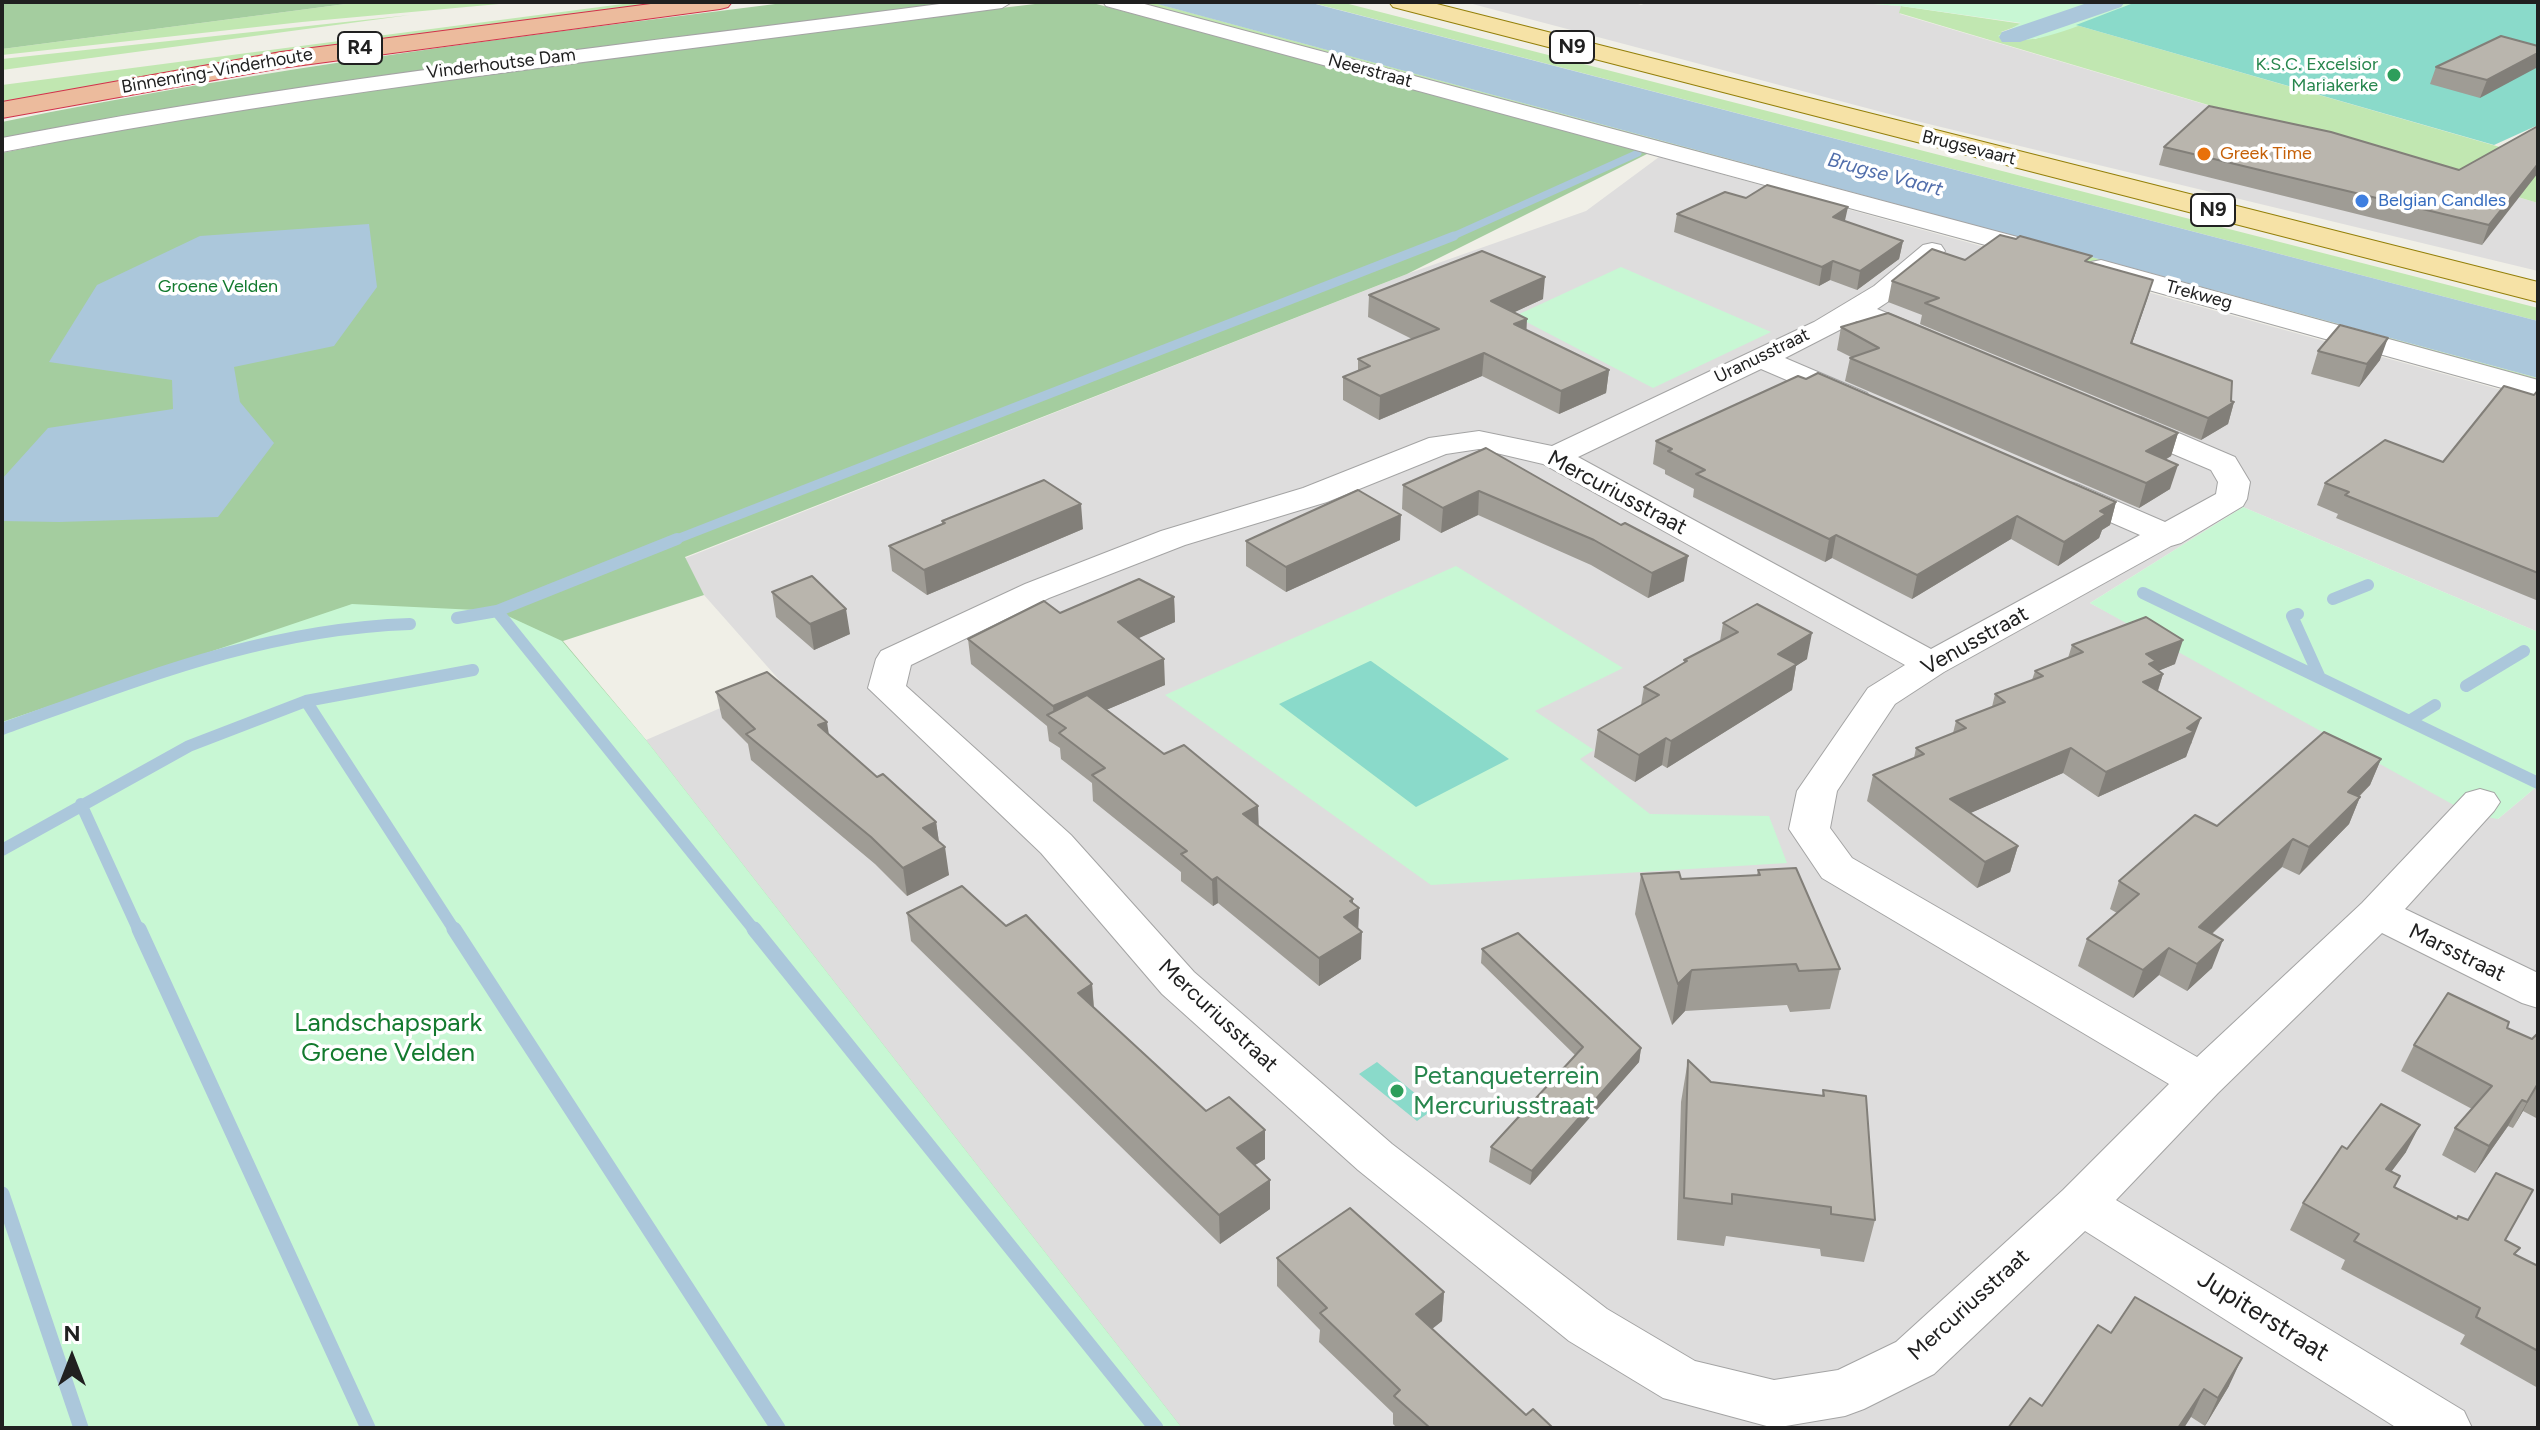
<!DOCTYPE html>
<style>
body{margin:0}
#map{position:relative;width:2540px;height:1430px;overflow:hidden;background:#f0efe7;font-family:Figtree,sans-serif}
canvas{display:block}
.frame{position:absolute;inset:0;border:4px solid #202020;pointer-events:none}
.north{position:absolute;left:32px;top:1318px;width:80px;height:80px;-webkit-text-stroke:6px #fff;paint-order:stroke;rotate:0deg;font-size:22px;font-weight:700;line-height:32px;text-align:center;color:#202020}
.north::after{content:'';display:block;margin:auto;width:28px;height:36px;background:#202020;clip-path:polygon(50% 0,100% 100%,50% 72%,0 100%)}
</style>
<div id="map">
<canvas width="2540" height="1430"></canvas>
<div class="frame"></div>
<div class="north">N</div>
</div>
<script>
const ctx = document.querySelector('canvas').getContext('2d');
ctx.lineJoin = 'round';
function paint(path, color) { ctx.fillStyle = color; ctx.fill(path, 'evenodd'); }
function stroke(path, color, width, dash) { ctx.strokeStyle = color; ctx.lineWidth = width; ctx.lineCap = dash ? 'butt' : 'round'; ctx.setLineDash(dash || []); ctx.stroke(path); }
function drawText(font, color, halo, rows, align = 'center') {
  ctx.font = font + ' Figtree,sans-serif'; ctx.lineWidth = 7; ctx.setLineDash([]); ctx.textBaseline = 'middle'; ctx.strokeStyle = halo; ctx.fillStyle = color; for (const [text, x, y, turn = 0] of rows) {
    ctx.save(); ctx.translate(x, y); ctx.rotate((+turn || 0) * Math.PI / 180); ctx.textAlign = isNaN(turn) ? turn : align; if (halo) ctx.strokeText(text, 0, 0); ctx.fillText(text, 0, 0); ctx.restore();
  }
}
paint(new Path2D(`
 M1465,2H1632L1641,5L1649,2H1846L1901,6L1900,14L2538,203V271L1912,120Z
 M1659,157L2538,400V632L2243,507L2090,603L2498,819L2535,788L2538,789V1428H1182L646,740L781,682L704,595L683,559L1407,274L1586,211Z`), '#dedddd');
paint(new Path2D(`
 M361,2H521L302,22L2,55V49Z
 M638,2H676L2,105V85Z
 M1126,2H1151L2538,378V384Z
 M1309,2H1341L2538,308V321Z
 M1901,6L2023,24L2001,32L2035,39L2076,25L2538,158V203L1899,13Z
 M410,15L2,70V59Z`), '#c1e7b1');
paint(new Path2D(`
 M2,2H361L2,49Z
 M791,2H934L938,6L290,89L184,106L2,143V122C263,68 527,35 791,2Z
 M1052,2H1089L1651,152L1407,274L685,557L704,595L563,641L646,740L1182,1428H2V153C348,80 701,43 1052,2Z`), '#a4cd9f');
paint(new Path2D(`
 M1846,2H2136C2101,15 2031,53 1998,36L2021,23L1901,6Z
 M1621,267L1771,332L1653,388L1515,316Z
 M2243,507L2538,632V789L2535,788L2498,819L2470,814L2090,603Z
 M1456,566L1623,668L1535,711L1594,750L1580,759L1650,814L1769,816L1787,863L1431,885L1165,695Z
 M352,604L497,611L562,641L646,740L1182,1428H2V722Z`), '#c8f7d4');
paint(new Path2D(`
 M2136,2H2538V125L2494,145L2076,25Z
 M1370,661H1371L1509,759L1416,807L1279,704Z
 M1377,1062L1434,1109L1417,1121L1359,1074Z`), '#8adaca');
paint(new Path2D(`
 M1150,2H1308L2538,321V378Z
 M369,224L377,287L334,346L234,367L240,402L274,443L218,517L59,522L2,521V479L48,428L173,409L172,380L49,362L97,285L200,236Z`), '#abc7db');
stroke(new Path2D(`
 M1449,238L1638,153`), '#abc7db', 7);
stroke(new Path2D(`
 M672,541L1454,236`), '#abc7db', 9);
stroke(new Path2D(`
 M2143,593L2538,783
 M2333,599L2368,585
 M497,611L677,539
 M2298,614L2292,616L2320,678
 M457,618L497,611L755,931
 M2466,686L2524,651
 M306,701L455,931
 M2409,721L2435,705
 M2,729C139,680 262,629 410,624
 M81,804L139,931
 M2,850L189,746L306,701L473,670`), '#abc7db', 12);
stroke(new Path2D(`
 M139,929L368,1428
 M454,929L778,1428
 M754,929L1156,1428
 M2,1194L81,1428`), '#abc7db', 15);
paint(new Path2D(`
 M2090,2H2125L2121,7L2020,42H2002L1999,37L2002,32Z`), '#abc7db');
const minor = new Path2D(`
 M955,2H1012L1002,8C668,53 333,88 2,152V138C318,77 636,44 955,2Z
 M1103,2H1137L2055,247L2059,253L2055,259H2037L1106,6Z
 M1932,243L1941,245L1945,251C1929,275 1901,293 1877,309L1931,331L1935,337L1931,343C1908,349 1879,330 1857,321L1785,358L1867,393L1871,399L1867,405L1856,408L1845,405L1761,369L1578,457L1931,649L2140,535L2055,498L2050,491L2055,484L2066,481L2077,484L2165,522L2216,494L2218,482L2211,470L2119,431L2115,424L2119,417L2130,415L2141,417L2235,457L2250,482L2247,499L2243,506L2181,543L2171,546L1944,672L1895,704L1837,791L1830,828L1852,858L2197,1057L2362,903L2466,793L2480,789L2494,793L2500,802L2494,811L2405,909L2538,973V1008L2522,1003L2382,933L2218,1093L2116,1200L2464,1411L2472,1428H2397L2085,1231L1934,1374L1864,1409L1845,1416L1774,1428L1663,1398L1569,1341L1358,1170L1162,994L1041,853L868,688L876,659L881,651L1025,584L1161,531L1303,488L1429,438L1479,431L1552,446L1814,322L1874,286L1923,245ZM1479,449L1543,464L1905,665L1868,688L1797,791L1789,829L1822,878L2169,1084L2063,1190L1896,1342L1838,1370L1774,1380L1695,1361L1607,1309L1392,1144L1194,972L1071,835L906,686L911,665L1049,598L1185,545L1327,502L1446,454Z
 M2101,260L2538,380V398L2091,274L2087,268L2091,262Z`);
const primary = new Path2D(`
 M1389,2H1429L2538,282V302L1393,7Z`);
const trunk = new Path2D(`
 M666,2H732L728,7L720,9L281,68L2,118V102L281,52Z`);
stroke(minor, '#a4a4a4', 2);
stroke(primary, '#937f09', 2);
stroke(trunk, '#d1324b', 2);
paint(minor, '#fff');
paint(primary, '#f6e2a6');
paint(trunk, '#ecbb9d');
paint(new Path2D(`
 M2538,46L2480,98L2430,84L2436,67Z
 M2538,126L2482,245L2159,165L2164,147L2459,170Z
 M1746,198L1845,221L1903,241L1899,259L1857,290L1830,280L1819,286L1674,232L1677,214Z
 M1965,260L2090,262L2153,280L2132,343L2234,402L2228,424L2201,440L1920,324L1922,315L1888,302L1892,281Z
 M1369,295L1543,299L1514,312L1526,330L1609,370L1606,393L1559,414L1482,376L1379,420L1343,400V377L1358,371V359L1412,339L1368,317Z
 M1841,327L2178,433L2171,456L2165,460L2170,489L2139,508L1845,381L1850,358L1851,357L1837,350Z
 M2318,351L2380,360L2359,387L2311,374Z
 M2538,390V599L2536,600L2336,518L2338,514L2317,505L2325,483L2443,462L2534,395Z
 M1656,441L2116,502L2110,525L2102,530L2099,538L2058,566L2011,539L1912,599L1832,558L1825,562L1693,497L1694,489L1665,474V470L1653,464Z
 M1486,448L1684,581L1648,598L1591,565L1478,515L1441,533L1402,509L1403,485Z
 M942,521L1083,529L927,595L892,571L889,546L942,524Z
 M1400,540L1286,592L1246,566V541Z
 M772,592L850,634L814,650L776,617Z
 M1174,597L1175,622L1138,638L1165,685L1106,710L1164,754L1258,806V827L1353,899V903L1359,908L1358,929L1361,959L1319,986L1218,903L1213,906L1181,881V872L1093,801L1092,783L1061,759L1060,748L1049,741L1047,726L971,664L968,639L1060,613Z
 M1723,623L1807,659L1796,666L1792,690L1667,768L1662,765L1635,782L1594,757L1598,730L1641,705L1644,687L1684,663V660L1720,641Z
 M2072,645L2175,664L2158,671L2163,674L2158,691L2192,743L2190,744L2186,757L2098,797L2063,773L1970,813L2018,846L2010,872L1977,888L1867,801L1873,775L1914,758L1916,748L1953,733L1956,721L1992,707L1995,694L2032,680L2035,671L2068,658Z
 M716,692L829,735L877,777L936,822L939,842L949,875L907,896L875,864L751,760L748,744L722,718Z
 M2381,759L2370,785L2359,797H2360L2349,824L2299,875L2282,867L2212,934V968L2187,991L2159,975L2133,998L2078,966L2087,939L2117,913L2110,909L2119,881L2217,826Z
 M1758,870L1840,969L1830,1009L1790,1012L1787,1005L1685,1011L1672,1025L1635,914L1641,874L1681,879L1757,875Z
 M907,913L1006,926L1092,984L1094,1007L1206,1111L1265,1159L1255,1165L1270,1209L1220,1244L911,941Z
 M1482,949L1641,1048L1639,1062L1530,1185L1489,1162L1491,1147L1576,1056L1481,963Z
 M2507,1028L2532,1039L2538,1033V1119L2523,1111L2513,1128L2508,1126L2475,1173L2442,1155L2455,1128L2472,1109L2401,1071L2414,1045Z
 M1688,1060L1711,1082L1822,1096L1823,1090L1875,1220L1864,1262L1821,1256L1820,1249L1726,1236L1724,1246L1677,1240L1681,1102Z
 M2347,1149L2406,1152L2391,1172L2395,1187L2457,1219L2505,1240L2516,1255L2538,1266V1388L2460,1344L2465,1335L2341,1269L2345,1260L2290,1230L2303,1203Z
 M1277,1258L1444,1292L1442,1321L1432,1329L1526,1415L1553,1428H1397L1393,1424V1413L1319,1342L1320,1330L1277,1286Z
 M2111,1333L2229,1386L2205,1426L2191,1417L2042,1406Z`), '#9f9c95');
paint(new Path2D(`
 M2538,53V67L2480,98L2487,80Z
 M2538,164V173L2482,245L2489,225Z
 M1848,207L1844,225L1833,217Z
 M1903,241L1899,259L1857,290L1860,271Z
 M1833,261L1830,280L1819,286L1822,267Z
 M1545,277L1543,299L1489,324L1491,301Z
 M2153,280L2147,300L2125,364L2131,343Z
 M1527,319L1526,341L1514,324Z
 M2388,338L2380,360L2359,387L2367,364Z
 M1484,353L1482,376L1379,420L1380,396Z
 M1609,370L1606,393L1559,414L1561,391Z
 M2234,402L2228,424L2201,440L2208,418Z
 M2178,433L2171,456L2139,475L2146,451Z
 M2178,465L2170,489L2139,508L2146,483Z
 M1479,491L1478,515L1441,533L1443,508Z
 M2116,502L2110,525L2102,530L2099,538L2058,566L2064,542L2100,511Z
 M1081,504L1083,529L927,595L924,570Z
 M1401,515L1400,540L1286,592V567Z
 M2017,516L2011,539L1912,599L1917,575Z
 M1836,535L1832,558L1825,562L1829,539Z
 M1688,556L1684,581L1648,598L1652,573Z
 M1174,597L1175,622L1119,647L1118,622Z
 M846,609L850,634L814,650L810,624Z
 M1812,633L1807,659L1796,666L1792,690L1667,768L1671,741L1778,654Z
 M2183,640L2175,664L2153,673L2163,674L2155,699L2138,679L2146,654Z
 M1164,659L1165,685L1066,727L1054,720L1053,706Z
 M2201,718L2186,757L2098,797L2106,772L2187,728Z
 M827,722L831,748L818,725Z
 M1666,738L1662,765L1635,782L1639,755Z
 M2071,748L2063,773L1943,825L1950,799Z
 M2381,759L2370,785L2337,818L2348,792Z
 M2360,797L2349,824L2299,875L2309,847Z
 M1258,806L1259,832L1243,814Z
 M936,822L940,849L923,828Z
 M2293,839L2282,867L2189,955L2199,927Z
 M2018,846L2010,872L1977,888L1985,862Z
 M945,847L949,875L907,896L903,868Z
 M1217,877L1218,903L1213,906L1212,880Z
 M1353,899V911L1359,908L1358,934L1362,932L1361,959L1319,986V958L1344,917L1350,901Z
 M2223,940L2212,968L2187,991L2197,964Z
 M2169,948L2159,975L2133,998L2143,970Z
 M1692,970L1685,1011L1672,1025L1678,984Z
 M1092,984L1094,1012L1078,993Z
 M1641,1048L1639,1062L1530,1185L1532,1171Z
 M2537,1085L2523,1111L2513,1128L2527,1102Z
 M2522,1100L2508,1126L2475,1173L2489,1146Z
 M2420,1125L2406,1152L2373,1196L2386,1169Z
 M1265,1130V1159L1237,1176V1148Z
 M1270,1180V1209L1220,1244L1219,1215Z
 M1444,1292L1442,1321L1414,1343L1416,1314Z
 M2242,1358L2229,1386L2205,1426L2218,1398Z
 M2204,1389L2191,1417L2184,1428H2178Z`), '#827f79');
const building = new Path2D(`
 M2501,36L2538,46V53L2487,80L2436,67Z
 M2209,106L2331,132L2459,170L2538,126V164L2489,225L2164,147Z
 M1767,185L1848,207L1833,217L1903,241L1860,271L1833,261L1822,267L1677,214L1725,192L1746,198Z
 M2000,235L2016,239L2020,236L2092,256L2085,261L2153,280L2131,343L2232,381L2231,401L2234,402L2208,418L1925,303L1939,298L1892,281L1932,249L1965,260Z
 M1482,251L1545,277L1491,301L1527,319L1514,324L1609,370L1561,391L1484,353L1380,396L1343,377L1370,366L1358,359L1439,329L1369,295Z
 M1888,313L2178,433L2146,451L2178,465L2146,483L1850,358L1879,348L1841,327Z
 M2340,325L2388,338L2367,364L2318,351Z
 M1818,373L2116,502L2100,511L2106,514L2064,542L2017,516L1917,575L1836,535L1829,539L1696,474L1705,470L1668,451L1672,449L1656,441L1798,376L1806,379Z
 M2504,386L2534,395L2538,390V573L2345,495L2349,492L2325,483L2385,440L2443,462Z
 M1486,448L1621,525L1625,523L1688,556L1652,573L1594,540L1479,491L1443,508L1403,485Z
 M1044,480L1081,504L924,570L889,546L945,523L942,521Z
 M1358,490L1401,515L1286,567L1246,541Z
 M812,576L846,609L810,624L772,592Z
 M1139,579L1174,597L1118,622L1164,659L1053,706L968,639L1044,601L1060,613Z
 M1757,604L1812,633L1778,654L1797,664L1671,741L1666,738L1639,755L1598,730L1659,695L1644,687L1687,661L1684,660L1738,632L1723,623Z
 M2146,617L2183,640L2146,654L2156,661L2149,664L2163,674L2143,682L2201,718L2187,728L2194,732L2106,772L2071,748L1950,799L2018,846L1985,862L1873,775L1924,754L1916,748L1966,728L1956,721L2005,702L1995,694L2043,676L2035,671L2083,652L2072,645Z
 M767,672L827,722L818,725L877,777L883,774L936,822L923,828L945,847L903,868L871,837L746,734L755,729L716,692Z
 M1087,695L1164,754L1184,745L1258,806L1243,814L1353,899L1350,901L1359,908L1344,917L1362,932L1319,958L1217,877L1212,880L1181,854L1187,851L1092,775L1105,768L1059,733L1066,728L1047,715Z
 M2324,732L2381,759L2348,792L2360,797L2309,847L2293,839L2199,927L2223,940L2197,964L2169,948L2143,970L2087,939L2139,894L2119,881L2195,815L2217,826Z
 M1796,868L1840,969L1799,971L1796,964L1692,970L1678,984L1641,874L1679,872L1681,879L1760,875L1758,870Z
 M962,886L1006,926L1026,915L1092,984L1078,993L1206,1111L1229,1097L1265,1130L1237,1148L1270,1180L1219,1215L907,913Z
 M1518,933L1641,1048L1532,1171L1491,1147L1583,1047L1482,949Z
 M2448,993L2509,1022L2507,1028L2532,1039L2538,1033V1086L2537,1085L2527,1102L2522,1100L2489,1146L2455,1128L2492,1086L2414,1045Z
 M1688,1060L1711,1082L1824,1096L1823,1090L1866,1096L1875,1220L1831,1214V1207L1732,1194V1204L1684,1198Z
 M2381,1104L2420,1125L2386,1169L2400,1176L2394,1187L2457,1219L2458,1216L2468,1220L2496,1173L2533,1190L2505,1240L2520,1248L2514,1254L2538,1266V1351L2476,1317L2480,1308L2354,1241L2359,1234L2303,1203L2342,1146L2347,1149Z
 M1350,1208L1444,1292L1416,1314L1526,1415L1533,1409L1553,1428H1430L1394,1396L1400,1390L1320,1313L1327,1308L1277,1258Z
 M2135,1297L2242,1358L2218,1398L2204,1389L2178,1428H2008L2030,1398L2042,1406L2098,1325L2111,1333Z`);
paint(building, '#b9b5ad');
stroke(building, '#827f79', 2);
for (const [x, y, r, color] of [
 [2394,75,8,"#2e9e5b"],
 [2204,154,8,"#e8710a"],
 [2362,201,8,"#3f7fe0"],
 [1397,1091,8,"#2e9e5b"]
]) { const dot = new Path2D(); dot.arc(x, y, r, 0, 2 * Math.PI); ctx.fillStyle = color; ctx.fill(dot); stroke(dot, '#fff', 3); }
drawText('18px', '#202020', '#fff', [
 ["Vinderhoutse Dam",501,64,-7],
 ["Binnenring-Vinderhoute",217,71,-10],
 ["Neerstraat",1370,71,15],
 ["Brugsevaart",1969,148,14],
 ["Trekweg",2199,295,15],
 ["Uranusstraat",1762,356,-26]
]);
drawText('18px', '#27864d', '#fff', [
 ["K.S.C. Excelsior",2378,65],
 ["Mariakerke",2378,86]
], 'right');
drawText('18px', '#c56008', '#fff', [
 ["Greek Time",2220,154]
], 'left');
drawText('18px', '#366cbe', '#fff', [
 ["Belgian Candles",2378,201]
], 'left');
drawText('18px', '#137a2e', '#fff', [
 ["Groene Velden",218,287]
]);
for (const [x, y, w] of [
 [1572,47,44],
 [360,48,44],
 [2213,210,44]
]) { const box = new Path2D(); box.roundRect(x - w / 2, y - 16, w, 32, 6); ctx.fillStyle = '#fff'; ctx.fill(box); stroke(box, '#202020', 2); }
drawText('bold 20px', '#202020', null, [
 ["N9",1572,47],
 ["R4",360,48],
 ["N9",2213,210]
]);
drawText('italic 20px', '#516eab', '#fff', [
 ["Brugse Vaart",1885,175,15]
]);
drawText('22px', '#202020', '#fff', [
 ["Mercuriusstraat",1617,493,28],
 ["Venusstraat",1975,641,-29],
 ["Marsstraat",2457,953,26],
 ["Mercuriusstraat",1218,1016,43],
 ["Mercuriusstraat",1969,1305,-42]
]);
drawText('26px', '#137a2e', '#fff', [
 ["Landschapspark",388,1023],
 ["Groene Velden",388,1053]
]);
drawText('26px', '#27864d', '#fff', [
 ["Petanqueterrein",1413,1076],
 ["Mercuriusstraat",1413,1106]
], 'left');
drawText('26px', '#202020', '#fff', [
 ["Jupiterstraat",2263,1316,32]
]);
</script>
